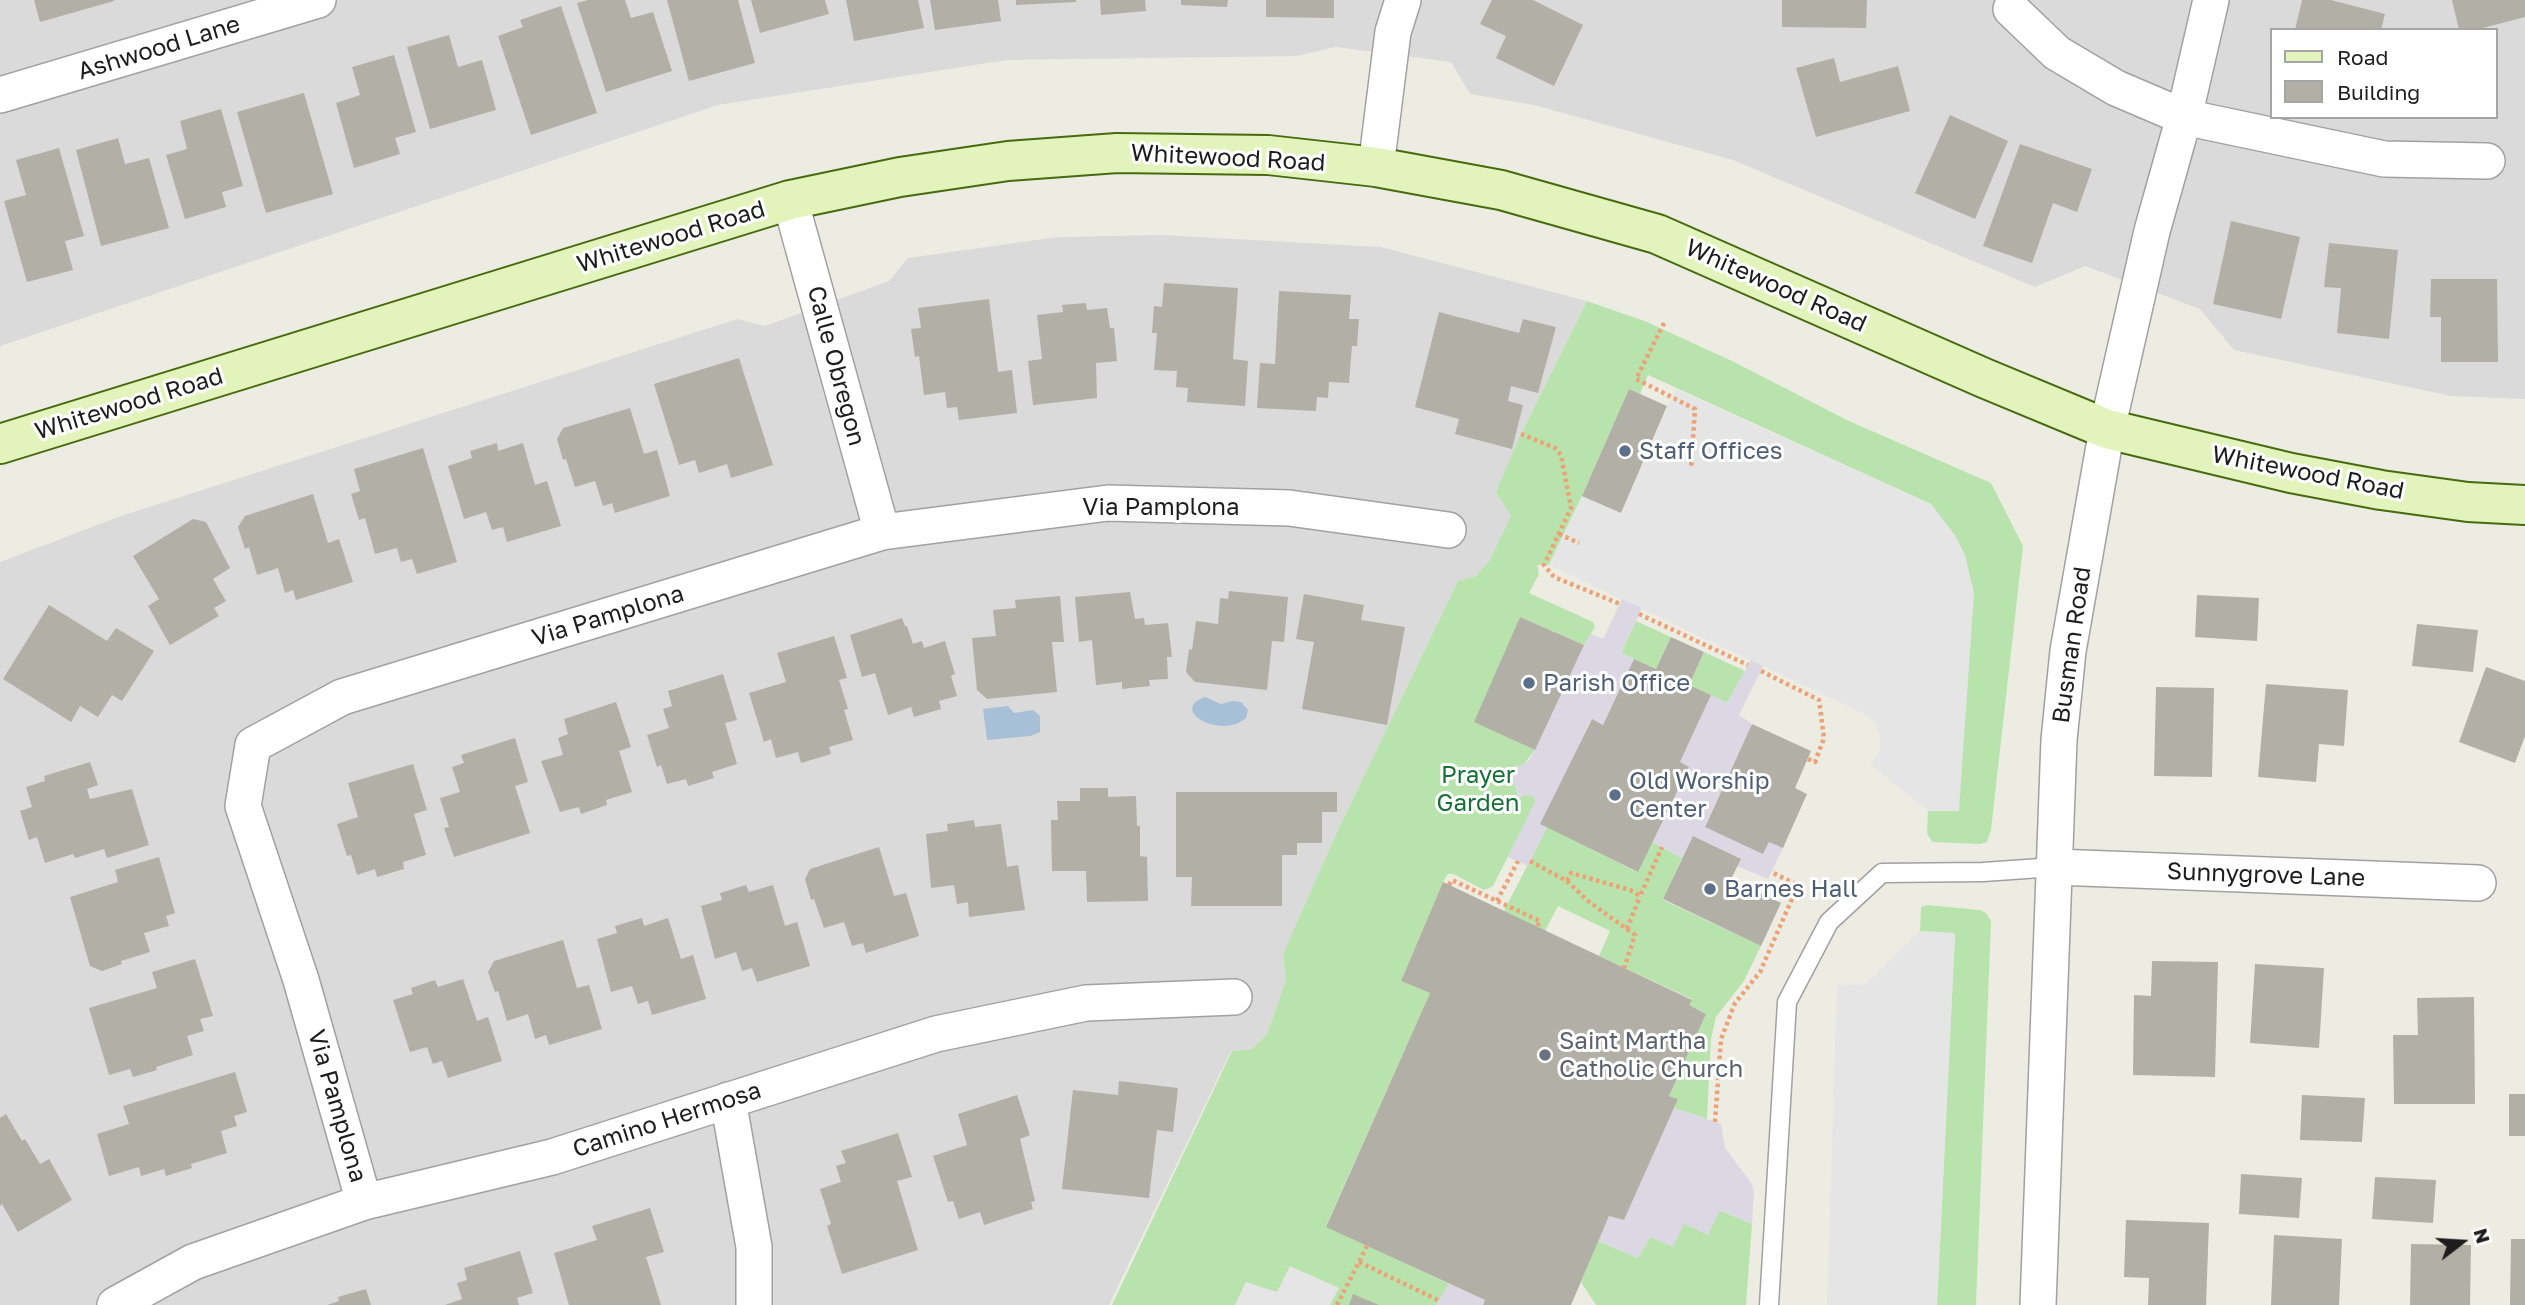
<!DOCTYPE html>
<style>
body{margin:0}
#map{position:relative;width:2525px;height:1305px;overflow:hidden;background:#edece3;font-family:"Golos Text",sans-serif}
canvas{display:block}
.legend{position:absolute;left:2270px;top:28px;width:228px;height:91px;box-sizing:border-box;background:#fff;border:2px solid #a5a5a5;margin:0;padding:9px 12px;list-style:none;font-size:21px;color:#1d1d1d}
.legend li{display:flex;align-items:center;gap:14px;height:35px}
.legend b{width:35px;border:2px solid #a5a5a5}
.north{position:absolute;left:2427px;top:1207px;width:70px;height:70px;-webkit-text-stroke:5px #fff;paint-order:stroke;rotate:73deg;font-size:19px;font-weight:700;line-height:28px;text-align:center;color:#1d1d1d}
.north::after{content:'';display:block;margin:auto;width:24px;height:32px;background:#1d1d1d;clip-path:polygon(50% 0,100% 100%,50% 72%,0 100%)}
</style>
<div id="map">
<canvas width="2525" height="1305"></canvas>
<ul class="legend">
<li><b style="height:9px;background:#e2f4bb"></b>Road</li>
<li><b style="height:19px;background:#b2afa6"></b>Building</li>
</ul>
<div class="north">N</div>
</div>
<script>
const ctx = document.querySelector('canvas').getContext('2d');
ctx.lineJoin = 'round';
function paint(path, color) { ctx.fillStyle = color; ctx.fill(path, 'evenodd'); }
function stroke(path, color, width, dash) { ctx.strokeStyle = color; ctx.lineWidth = width; ctx.lineCap = dash ? 'butt' : 'round'; ctx.setLineDash(dash || []); ctx.stroke(path); }
function drawText(font, color, halo, rows, align = 'center') {
  ctx.font = font + ' "Golos Text",sans-serif'; ctx.lineWidth = 6; ctx.setLineDash([]); ctx.textBaseline = 'middle'; ctx.strokeStyle = halo; ctx.fillStyle = color; for (const [text, x, y, turn = 0] of rows) {
    ctx.save(); ctx.translate(x, y); ctx.rotate((+turn || 0) * Math.PI / 180); ctx.textAlign = isNaN(turn) ? turn : align; if (halo) ctx.strokeText(text, 0, 0); ctx.fillText(text, 0, 0); ctx.restore();
  }
}
paint(new Path2D(`
 M0,0H2525V399L2451,396L2234,350L2200,309L2085,266L2035,287L1733,160L1534,105L1470,94L1451,62L1336,47L1297,56L1007,60L718,105L0,346ZM2271,30H2495V117H2271Z
 M1162,235L1381,247L1587,301L1521,434L1496,492L1511,516L1489,561L1476,576L1458,581L1337,832L1283,954L1286,980L1267,1034L1252,1049L1231,1051L1109,1305H0V562L121,516L737,319L765,326L889,281L908,258L1058,237Z`), '#dbdada');
paint(new Path2D(`
 M1587,301L1647,322L1734,362L1849,421L1991,483L2023,546L1991,830L1987,842L1980,844L1932,842L1927,833L1928,811H1959L1931,504L1648,375L1640,394L1629,389L1582,496L1549,565H1537L1539,574L1529,593L1593,622L1595,627L1584,645L1520,617L1475,722L1535,750L1523,765L1509,768L1519,798L1527,794L1533,796L1536,801L1493,886L1484,890L1453,874H1448L1443,882L1401,981L1430,993L1326,1226L1449,1284L1436,1305H1330L1338,1288L1277,1293L1246,1282L1235,1305H1112L1232,1051L1252,1049L1267,1034L1286,980L1283,954L1337,832L1458,581L1476,576L1489,561L1511,516L1496,492L1519,438Z
 M1636,621L1671,637L1656,669L1623,654L1622,651Z
 M1704,652L1745,671L1727,703L1689,685Z
 M1547,827L1637,872L1652,842L1682,858L1663,900L1761,946L1744,981L1716,1017L1711,1039L1707,1119L1674,1108L1678,1099L1669,1096L1706,1014L1689,1005L1692,999L1599,956L1610,931L1558,906L1545,931L1504,911Z
 M1927,905L1980,910L1986,913L1991,921L1976,1305H1937L1955,934L1920,931L1921,907Z
 M1719,1210L1752,1224L1746,1305H1596L1581,1282L1598,1241L1638,1258L1650,1237Z`), '#b9e3ad');
paint(new Path2D(`
 M1676,389L1931,504L1955,535L1965,555L1974,593L1959,811H1928L1870,764L1880,751V735L1874,722L1864,714L1549,565L1582,496L1621,512Z
 M1920,931L1955,933L1937,1305H1827L1837,985L1866,984Z
 M1290,1266L1339,1288L1330,1305H1235L1246,1282L1277,1292Z`), '#e5e5e5');
paint(new Path2D(`
 M1622,599L1642,608L1622,650L1623,654L1634,659L1603,725L1591,720L1541,823L1547,827L1528,866L1508,857L1535,801L1533,796L1527,795L1519,798L1509,768L1523,765L1530,759L1584,645L1591,634L1603,639Z
 M1751,660L1763,666L1739,715L1752,724L1705,826L1763,853L1769,842L1783,848L1768,879L1737,866L1740,859L1693,836L1682,858L1652,842L1680,762L1711,695L1727,703Z
 M1674,1108L1721,1124L1725,1148L1752,1184L1754,1192L1752,1224L1720,1210L1708,1235L1684,1224L1673,1247L1650,1237L1638,1258L1598,1241L1609,1216L1624,1220Z
 M1449,1284L1485,1300L1483,1305H1436Z`), '#dbd8e3');
paint(new Path2D(`
 M1205,697L1221,704L1233,701L1241,702L1248,710L1246,718C1221,740 1168,710 1205,697Z
 M1008,706L1014,713L1033,710L1040,716V732L1030,736L987,740L983,709Z`), '#a7c0d7');
paint(new Path2D(`
 M34,0H114V1L40,22Z
 M588,0H625L631,18L653,12L672,71L606,92L577,3Z
 M667,0H738L755,63L689,81Z
 M751,0H825L829,14L760,33Z
 M846,0H918L924,28L854,41Z
 M930,0H998L1001,21L935,30Z
 M1016,0H1076V2L1016,5Z
 M1100,0H1145L1146,11L1101,15Z
 M1181,0H1228L1227,7L1181,5Z
 M1266,0H1334V18L1266,17Z
 M1492,0H1533L1583,25L1554,86L1496,58L1506,36L1480,24Z
 M1782,0H1867L1866,28L1782,27Z
 M2302,0H2331L2385,14L2381,30H2295Z
 M2452,0H2525V17L2475,30H2459Z
 M561,6L597,113L531,135L498,36L523,27L520,20Z
 M449,35L458,67L482,60L496,110L430,129L407,47Z
 M394,55L416,132L395,138L400,154L354,168L336,103L360,95L352,67Z
 M1834,58L1840,82L1898,66L1910,111L1816,137L1796,68Z
 M304,93L333,194L266,213L237,112Z
 M221,109L243,186L222,192L226,207L185,219L166,155L187,149L180,121Z
 M1950,115L2008,141L1975,219L1915,193Z
 M118,138L125,164L149,158L169,228L101,246L76,150Z
 M2020,144L2092,169L2077,212L2053,203L2032,263L1983,246Z
 M59,148L84,236L65,241L73,270L27,282L4,201L26,195L16,160Z
 M2231,221L2300,237L2281,319L2213,304Z
 M2329,243L2398,250L2389,339L2337,333L2341,288L2324,287Z
 M2431,279H2497L2498,362H2441V317H2430Z
 M1164,283L1238,288L1233,359L1248,361L1245,406L1187,402L1188,388L1176,387L1177,371L1154,370L1157,333H1152L1154,306L1162,307Z
 M1279,291L1351,295L1349,319H1359L1357,346H1352L1349,383L1329,382L1328,398L1317,397L1316,411L1257,408L1260,363L1275,364Z
 M989,299L998,372L1012,370L1017,413L959,420L957,407L947,408L945,392L924,395L919,356L915,357L911,329L921,328L918,308Z
 M1086,303L1087,310L1107,308L1110,328H1114L1117,361L1096,363L1097,398L1033,405L1028,361L1042,359L1037,315L1063,312L1062,305Z
 M1439,312L1519,333L1523,319L1556,327L1538,393L1511,386L1508,401L1523,405L1512,449L1455,434L1459,419L1415,407Z
 M739,358L773,465L731,478L727,464L699,473L695,460L679,465L654,384Z
 M1629,389L1667,406L1621,513L1582,496Z
 M630,408L644,454L657,450L670,496L615,513L612,503L603,506L595,481L575,487L566,459L563,460L557,439L563,428Z
 M497,443L498,451L523,443L535,485L547,481L561,526L507,542L503,527L492,530L486,512L464,519L448,466L472,458L470,451Z
 M423,448L457,562L417,574L412,559L401,562L397,548L375,554L365,518L359,520L351,494L360,491L354,469Z
 M313,494L328,543L339,539L353,582L296,600L293,590L285,593L278,568L257,575L249,547L245,549L238,527L245,516Z
 M193,519L206,522L230,568L213,579L226,601L214,608L219,616L170,645L148,606L159,599L133,556Z
 M1229,591L1288,597L1284,642L1272,641L1267,690L1195,682L1186,672L1189,649L1192,650L1196,621L1218,624L1220,598L1228,599Z
 M1130,592L1135,619L1144,618L1145,625L1168,623L1172,657H1167L1168,679L1149,680L1150,686L1122,689V682L1096,685L1092,640L1079,642L1075,597Z
 M1304,594L1364,605L1361,620L1405,627L1387,725L1302,709L1314,642L1296,639Z
 M2197,595L2259,598L2257,641L2195,637Z
 M1060,596L1064,642H1052L1057,692L987,699L977,690L972,638L996,636L993,610L1016,608L1015,600Z
 M49,605L107,641L116,628L154,651L122,701L112,695L98,717L80,706L71,722L3,679Z
 M1520,617L1584,645L1535,750L1474,722Z
 M902,618L905,626H907L913,644L922,641L924,648L945,641L955,674L951,676L957,696L939,701L941,709L914,717L911,707L888,715L875,673L862,677L850,635Z
 M2417,624L2478,630L2473,672L2412,666Z
 M834,636L847,678L839,680L848,709L844,710L853,740L829,747L831,754L801,763L798,752L776,758L771,739L764,742L749,693L786,682L777,653Z
 M1671,637L1704,652L1689,685L1711,695L1680,762L1689,767L1638,872L1540,824L1592,719L1603,725L1634,659L1656,669Z
 M2486,667L2525,681V736L2515,763L2459,742Z
 M723,674L737,720L725,723L737,764L712,772L714,778L688,786L686,779L667,784L661,765L657,767L647,735L669,728L663,709L672,706L668,691Z
 M2266,684L2348,690L2344,746L2319,744L2316,782L2258,777Z
 M2156,687L2214,688L2212,777L2154,776Z
 M616,702L631,747L619,751L632,792L606,800L607,805L581,814L579,807L560,812L541,761L563,755L558,738L568,734L564,719Z
 M1752,724L1811,751L1795,788L1807,794L1783,848L1769,842L1763,854L1705,827Z
 M515,738L528,782L515,786L530,833L454,857L444,828L449,827L440,798L460,792L452,767L464,763L461,755Z
 M90,762L98,785L87,789L90,799L132,789L149,845L107,858L104,849L75,858L73,854L45,863L37,837L29,840L20,811L32,807L26,787L45,781L44,776Z
 M413,764L427,810L414,814L426,855L403,862L404,869L377,877L375,869L357,875L351,855L347,856L337,824L358,817L348,783Z
 M1080,788H1108V797L1136,796L1137,826H1140V856L1147,857L1148,901L1087,902L1086,871H1052L1051,820H1058L1057,801H1080Z
 M1176,792H1337V812H1322V843H1297V855H1282V906H1191L1192,877H1176Z
 M974,820L975,827L1001,824L1007,867L1018,865L1025,910L969,917L968,902L957,904L954,885L931,888L926,834L948,831L947,824Z
 M1693,836L1741,859L1731,879L1781,903L1761,946L1663,899Z
 M879,847L894,896L906,893L919,936L866,953L863,943L852,946L844,922L824,928L814,899L811,900L805,879L810,869Z
 M159,857L175,913L166,916L169,926L144,933L150,952L121,961L122,964L102,971L90,966L70,897L118,882L115,870Z
 M1443,882L1692,1000L1689,1005L1706,1014L1669,1096L1678,1099L1624,1220L1609,1216L1571,1305H1483L1485,1300L1326,1227L1430,993L1401,981Z
 M746,885L749,892L773,885L785,926L797,922L810,966L757,982L752,968L742,971L736,952L715,959L701,906L722,900L720,893Z
 M642,918L644,926L668,918L681,959L693,955L706,999L652,1015L648,1001L638,1004L632,986L611,992L597,939L617,933L615,926Z
 M563,940L577,988L589,985L602,1029L549,1045L546,1035L535,1039L528,1014L507,1021L498,991L495,992L488,972L494,961Z
 M195,959L213,1016L200,1019L204,1031L187,1036L193,1055L156,1067L157,1070L133,1077L130,1069L109,1075L89,1008L157,988L152,972Z
 M2152,961L2218,962L2215,1077L2133,1075L2134,995L2151,996Z
 M2255,964L2324,968L2319,1048L2250,1043Z
 M463,979L477,1021L488,1017L502,1061L448,1078L442,1061L433,1064L427,1047L410,1052L393,1000L413,994L411,988L435,980L438,987Z
 M2474,997L2475,1104H2394L2393,1035H2418L2417,998Z
 M235,1072L247,1112L234,1116L237,1126L221,1131L227,1153L191,1164L192,1168L166,1176L164,1169L141,1176L139,1167L109,1176L97,1134L129,1124L123,1106Z
 M1119,1081L1178,1088L1173,1132L1157,1130L1149,1198L1062,1189L1073,1090L1118,1095Z
 M2509,1094H2525V1136H2509Z
 M1017,1095L1030,1135L1020,1139L1035,1201L1031,1202L1033,1209L984,1225L980,1212L959,1219L953,1201L948,1202L933,1156L967,1145L958,1114Z
 M2302,1095L2365,1098L2362,1142L2300,1140Z
 M6,1114L22,1141L25,1139L40,1164L49,1159L72,1200L18,1232L2,1204L0,1206V1118Z
 M898,1133L912,1177L897,1181L918,1250L842,1274L827,1226L831,1224L820,1189L841,1182L836,1166L846,1163L841,1151Z
 M2241,1174L2302,1178L2299,1218L2239,1214Z
 M2375,1177L2436,1180L2433,1223L2372,1219Z
 M650,1208L664,1252L646,1257L661,1305H569L554,1253L597,1240L592,1226Z
 M2126,1220L2209,1223L2206,1305H2148L2149,1278L2124,1277Z
 M2274,1235L2342,1239L2339,1305H2271Z
 M2511,1239H2525V1305H2510Z
 M2411,1244L2471,1245L2470,1305H2410Z
 M520,1251L533,1293L517,1298L519,1305H445L462,1299L457,1283L467,1280L464,1268Z
 M366,1289L371,1305H327L339,1301L338,1297Z
 M1353,1294L1379,1305H1349Z`), '#b2afa6');
const service = new Path2D(`
 M1769,1305L1787,1002L1829,922L1882,873L1983,872L2055,867`);
const minor = new Path2D(`
 M2011,9L2057,53L2116,88L2184,117L2384,159L2487,161
 M0,95L318,0
 M1376,167L1393,32L1403,0
 M790,200L882,532
 M2055,867L2478,883
 M728,1100L754,1247V1305
 M364,1202L301,980L243,806L253,745L342,697L882,532L1108,503L1289,508L1448,530
 M115,1305L193,1262L364,1202L552,1157L936,1034L1086,1003L1234,997
 M2038,1305L2059,740L2068,651L2107,429L2152,231L2184,117L2211,0`);
const secondary = new Path2D(`
 M0,444L790,200L900,177L1008,161L1117,153L1268,155L1376,167L1501,190L1657,234L1984,378L2107,429L2291,473L2381,490L2468,502L2525,505`);
stroke(service, '#a1a1a1', 21);
stroke(minor, '#a1a1a1', 38);
stroke(secondary, '#476a0e', 42);
stroke(new Path2D(`
 M1664,323L1636,379L1695,409L1691,468
 M1521,434L1555,448L1561,455L1571,508L1544,565L1554,577L1620,604
 M1559,534L1579,543
 M1639,614L1748,665
 M1761,671L1819,700L1824,738L1815,762L1808,759
 M1530,861L1567,881L1588,901L1635,935L1624,968
 M1567,881L1571,873L1630,890L1640,896L1662,847
 M1449,885L1452,880L1540,921L1537,927
 M1497,901L1518,861
 M1627,929L1640,896
 M1715,1122L1721,1039L1735,1003L1760,972L1798,885L1771,872
 M1359,1262L1438,1300
 M1337,1305L1367,1246`), '#eda174', 4.5, [3.5, 3.5]);
stroke(service, '#fff', 18);
stroke(minor, '#fff', 35);
stroke(secondary, '#e2f4bb', 38);
for (const [x, y, r, color] of [
 [1625,451,7,"#5c6f8a"],
 [1529,683,7,"#5c6f8a"],
 [1615,795,7,"#5c6f8a"],
 [1710,889,7,"#5c6f8a"],
 [1545,1055,7,"#6b7280"]
]) { const dot = new Path2D(); dot.arc(x, y, r, 0, 2 * Math.PI); ctx.fillStyle = color; ctx.fill(dot); stroke(dot, '#fff', 2.5); }
drawText('24px', '#1d1d1d', '#fff', [
 ["Ashwood Lane",159,48,-17],
 ["Whitewood Road",1228,158,3],
 ["Whitewood Road",671,237,-17],
 ["Whitewood Road",1776,286,24],
 ["Calle Obregon",836,366,75],
 ["Whitewood Road",129,404,-17],
 ["Whitewood Road",2308,473,11],
 ["Via Pamplona",1161,507],
 ["Via Pamplona",608,616,-17],
 ["Busman Road",2072,645,-82],
 ["Sunnygrove Lane",2266,875,2],
 ["Via Pamplona",337,1106,74],
 ["Camino Hermosa",667,1120,-18]
]);
drawText('24px', '#4e5e75', '#fff', [
 ["Staff Offices",1639,451],
 ["Parish Office",1543,683],
 ["Old Worship",1629,781],
 ["Center",1629,809],
 ["Barnes Hall",1724,889]
], 'left');
drawText('24px', '#157135', '#fff', [
 ["Prayer",1478,775],
 ["Garden",1478,803]
]);
drawText('24px', '#5b616d', '#fff', [
 ["Saint Martha",1559,1041],
 ["Catholic Church",1559,1069]
], 'left');
</script>
